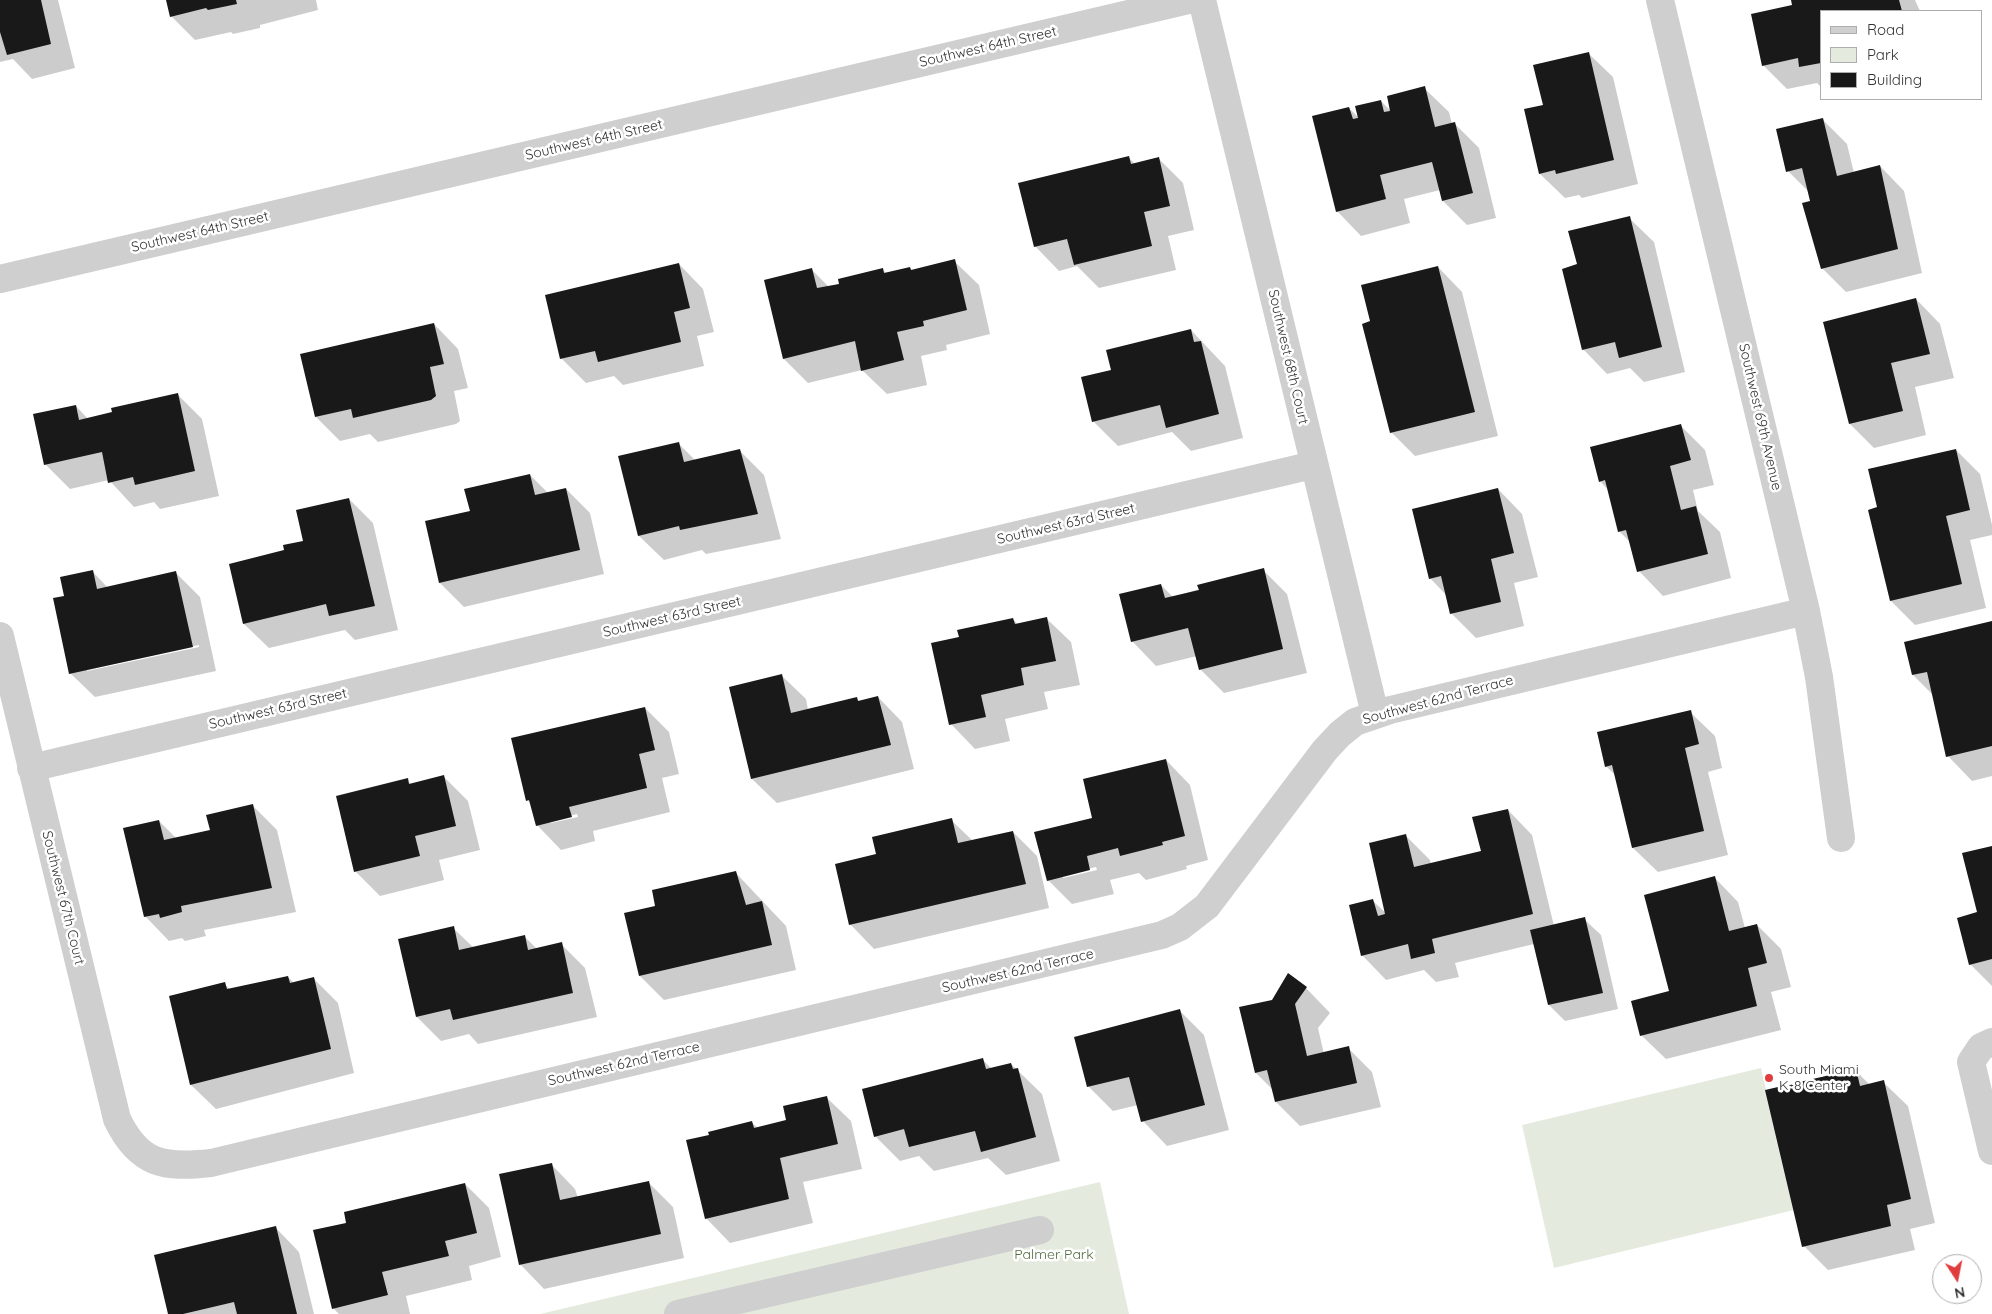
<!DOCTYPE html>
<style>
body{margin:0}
#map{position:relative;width:1992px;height:1314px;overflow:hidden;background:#fff;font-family:Quicksand,sans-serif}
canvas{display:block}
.legend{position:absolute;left:1820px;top:10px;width:162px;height:90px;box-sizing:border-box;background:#fff;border:1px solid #adadad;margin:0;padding:6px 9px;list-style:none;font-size:15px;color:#323232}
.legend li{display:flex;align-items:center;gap:10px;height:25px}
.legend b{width:25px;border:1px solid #adadad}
.north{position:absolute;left:1932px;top:1254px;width:50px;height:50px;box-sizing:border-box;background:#fff;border:1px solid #adadad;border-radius:50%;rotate:169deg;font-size:14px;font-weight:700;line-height:20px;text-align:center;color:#323232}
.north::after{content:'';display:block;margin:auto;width:18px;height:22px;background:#e13c3e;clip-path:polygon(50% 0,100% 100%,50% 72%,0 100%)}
</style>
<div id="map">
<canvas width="1992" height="1314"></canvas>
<ul class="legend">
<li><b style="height:6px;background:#cfcfcf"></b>Road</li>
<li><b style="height:14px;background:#e4ebde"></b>Park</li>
<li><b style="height:14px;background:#191919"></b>Building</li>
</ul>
<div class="north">N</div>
</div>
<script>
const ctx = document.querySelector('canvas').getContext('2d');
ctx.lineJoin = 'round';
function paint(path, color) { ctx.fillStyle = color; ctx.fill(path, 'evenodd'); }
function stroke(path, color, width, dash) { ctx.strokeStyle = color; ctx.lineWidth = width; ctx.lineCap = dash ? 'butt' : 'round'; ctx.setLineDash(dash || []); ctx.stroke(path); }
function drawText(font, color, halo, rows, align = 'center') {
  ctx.font = font + ' Quicksand,sans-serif'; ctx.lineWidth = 5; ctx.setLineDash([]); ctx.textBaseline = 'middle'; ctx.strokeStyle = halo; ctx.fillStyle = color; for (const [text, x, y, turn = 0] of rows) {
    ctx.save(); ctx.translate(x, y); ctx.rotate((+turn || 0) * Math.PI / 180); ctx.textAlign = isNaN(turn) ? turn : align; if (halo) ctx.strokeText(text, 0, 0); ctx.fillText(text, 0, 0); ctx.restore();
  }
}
paint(new Path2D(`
 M1761,1068L1794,1210L1554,1268L1522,1125Z
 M1100,1182L1129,1314H540Z`), '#e4ebde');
paint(new Path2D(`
 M0,0H58L75,68L32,79L13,59L0,62Z
 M167,0H316L318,10L260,25V28L233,34L231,32L195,40L171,16Z
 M1796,0H1915L1920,11H1821V87L1817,83L1787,89L1763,65Z
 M1588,53L1613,77L1638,184L1582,198L1579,195L1565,198L1540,174L1544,105Z
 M1424,88L1449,112L1452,124H1455L1479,148L1496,218L1467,225L1443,201L1440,190L1404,199L1410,223L1361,236L1337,211L1349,108L1360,119L1381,101L1392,112Z
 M1822,119L1847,144L1854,173L1880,166L1904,191L1922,273L1846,292L1822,268L1809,192L1788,171Z
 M1128,157L1135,164L1158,158L1183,183L1194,230L1168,236L1176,270L1099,288L1077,266L1059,271L1035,246Z
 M1629,218L1654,242L1685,372L1644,382L1630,368L1607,374L1583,349L1579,265Z
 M954,261L979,285L990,334L946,345L947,350L921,356L927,385L887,394L862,370L808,383L784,359L812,270L829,287L883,270L887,274L910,268L913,271Z
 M679,264L703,289L714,332L697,336L704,366L623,385L614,376L586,383L561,358Z
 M1438,267L1462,292L1498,436L1415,456L1391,432L1371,322Z
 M1916,299L1940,324L1954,378L1915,387L1926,435L1874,448L1850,424Z
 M434,324L458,349L468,388L454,391L460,421L456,424L378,442L370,434L340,441L316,417Z
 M1191,330L1225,366L1243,438L1191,451L1172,432L1118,446L1093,421L1113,371Z
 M177,394L202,419L219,496L160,509L154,502L134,507L109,480L70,489L45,464L76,406L88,419Z
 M1681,426L1705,450L1714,485L1693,490L1698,511L1720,532L1731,578L1663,596L1639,571L1631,543L1619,531L1609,491L1600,481Z
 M678,443L696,461L739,450L764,475L781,539L706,554L702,550L664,560L639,536L620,457Z
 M1956,450L1980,474L1992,525V535L1970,540L1986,608L1915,625L1891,601L1879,508Z
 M530,475L548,493L566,489L590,513L604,574L464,607L440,583L471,512Z
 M1498,489L1522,514L1538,577L1514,583L1524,626L1476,638L1451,613L1447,596L1430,578Z
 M349,499L373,523L398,630L355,640L345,630L269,648L244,624L231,565L286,551L305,542Z
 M1263,570L1287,594L1307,673L1224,693L1200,669L1197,656L1156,666L1132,641L1161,585L1173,597Z
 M93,572L108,588L176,573L200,597L216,671L95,697L70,673L66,597ZM199,645V647L87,671V669Z
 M1046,618L1071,642L1080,685L1044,692L1048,709L1005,719L1010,741L975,749L951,724L961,638L1013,619L1018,625Z
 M1992,623V776L1972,781L1948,756L1933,695L1913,675Z
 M781,675L806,699L808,710L856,698L860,702L878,697L902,722L914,769L777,803L752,779Z
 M645,708L669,732L679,774L662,778L670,812L593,831L595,841L561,850L537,825L532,804L527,800ZM577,814L578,817L551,823L549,821Z
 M1690,712L1715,736L1722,768L1708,772L1728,855L1658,872L1633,848L1616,776L1606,766Z
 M1166,760L1190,785L1208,860L1186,866L1187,869L1146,880L1139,873L1110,880L1114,894L1072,904L1048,880ZM1096,867L1097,870L1063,878V875Z
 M444,777L468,801L480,850L439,860L444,880L380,896L355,871L407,780L412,785Z
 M253,806L277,830L296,912L204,930L206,936L185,941L182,938L169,941L145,916L159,821L177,839L211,831Z
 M1508,810L1532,835L1554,926L1584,919L1601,935L1618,1009L1565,1021L1549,1005L1534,944L1455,963L1459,977L1436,982L1424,970L1386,980L1362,955L1373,901L1387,914L1406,836L1430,860L1431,864L1482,852Z
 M951,820L973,841L1013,832L1037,856L1049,908L874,949L850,924L877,855Z
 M1992,847V986L1970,964Z
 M735,872L786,926L796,970L664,1000L640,976L657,907Z
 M1714,877L1738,902L1745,928L1757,925L1781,949L1791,987L1771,992L1781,1030L1666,1059L1641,1035L1670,992Z
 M453,928L474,948L524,936L537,949L561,944L585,968L597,1017L478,1044L469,1034L441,1041L417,1017Z
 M288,977L294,983L314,979L338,1003L354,1073L216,1109L191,1085L224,984L231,990Z
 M1306,988L1330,1013L1318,1028L1324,1054L1348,1048L1372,1072L1381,1107L1300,1126L1276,1102L1273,1090L1256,1073L1273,1001Z
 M1179,1010L1204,1035L1229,1130L1167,1146L1143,1121L1138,1105L1113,1111L1089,1087L1076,1038Z
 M982,1059L992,1069L1011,1064L1042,1094L1060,1161L1006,1175L988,1158L934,1171L919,1156L900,1161L875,1136Z
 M1855,1070L1870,1085L1883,1082L1908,1106L1935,1223L1910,1229L1915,1250L1828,1270L1804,1246Z
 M826,1097L851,1121L862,1169L803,1182L813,1223L730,1243L706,1218L710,1136L752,1123L758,1128L788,1121Z
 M551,1164L575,1189L578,1198L649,1183L673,1207L684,1258L544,1289L520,1264Z
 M465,1184L489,1208L501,1257L469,1266L472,1280L406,1296L410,1314H339L333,1308L348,1224Z
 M275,1227L299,1252L314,1314H169Z`), '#0003');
paint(new Path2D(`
 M0,0H41L51,44L7,55L0,32Z
 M166,0H236L237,4L208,10L206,8L170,17Z
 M1791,0H1899L1902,11H1821V63L1799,67L1798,58L1762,66L1751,14L1792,5Z
 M1589,52L1614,160L1556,174L1555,170L1539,174L1524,109L1543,105L1533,65Z
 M1425,86L1435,127L1455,122L1473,193L1442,201L1432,162L1380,175L1386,199L1336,212L1312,116L1349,107L1353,119L1358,118L1355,106L1381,100L1384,112L1390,111L1387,96Z
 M1823,118L1837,176L1880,165L1898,249L1821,269L1802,203L1810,201L1802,168L1786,172L1776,129Z
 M1129,156L1131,164L1159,157L1170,206L1144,212L1152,246L1074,265L1067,239L1034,247L1018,183Z
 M1630,216L1662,347L1619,358L1615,342L1582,350L1562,269L1577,264L1568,231Z
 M955,259L967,310L923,321L924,326L897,332L904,360L861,371L855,341L783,359L764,280L812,268L817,288L839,284L838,279L883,268L884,273L910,267L911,270Z
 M679,263L690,308L674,312L681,342L598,362L595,351L560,359L545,295Z
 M1438,266L1475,412L1390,433L1362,324L1370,321L1361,285Z
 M1916,298L1930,354L1891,363L1903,411L1849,424L1823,322Z
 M434,323L444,364L430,367L436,396L431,400L353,418L351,409L315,417L300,354Z
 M1191,329L1194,342L1201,341L1219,414L1166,428L1160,405L1092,422L1081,377L1111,370L1106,350Z
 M178,393L195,471L135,485L133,477L108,483L102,452L44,465L33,414L76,405L79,420L112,412L111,408Z
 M1681,424L1691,460L1670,466L1681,510L1696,506L1708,554L1637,572L1626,530L1618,532L1605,480L1599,482L1590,447Z
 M679,442L684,462L740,449L758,514L680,530L679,526L638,536L618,456Z
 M1956,449L1970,510L1946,516L1962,584L1890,601L1868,510L1877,507L1868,469Z
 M530,474L535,495L566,488L580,550L439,583L425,521L470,511L464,489Z
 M1498,488L1514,553L1491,559L1501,602L1450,614L1441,576L1429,579L1412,509Z
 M349,498L375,606L329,616L326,604L243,624L229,564L284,550L283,545L303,541L296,510Z
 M1264,568L1283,649L1199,670L1188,628L1131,642L1119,594L1161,584L1165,598L1199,590L1197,585Z
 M93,570L97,589L176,571L193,647L69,674L53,598L64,596L60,577Z
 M1047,617L1056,661L1021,668L1024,685L981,695L986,717L949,725L931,643L959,637L957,630L1013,618L1015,624Z
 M1992,621V746L1946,757L1927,672L1912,675L1904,642Z
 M782,674L791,713L857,697L858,701L878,696L891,745L751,779L729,687Z
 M645,707L655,750L639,754L647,788L569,807L572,817L536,826L529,800L526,801L511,738Z
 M1691,710L1699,744L1685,748L1704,831L1632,848L1612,765L1605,767L1597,732Z
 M1166,759L1185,836L1162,842L1163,845L1120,856L1118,848L1087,856L1090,870L1047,881L1034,832L1092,818L1083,779Z
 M444,775L456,826L415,836L420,856L354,872L336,796L408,778L409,784Z
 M253,804L272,888L181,906L182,912L160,918L159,914L144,917L123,828L159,820L164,840L210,830L206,815Z
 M1508,809L1533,914L1432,939L1435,953L1411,959L1408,944L1361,956L1349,905L1373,899L1378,916L1385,914L1369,843L1406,834L1414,867L1481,851L1472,817Z
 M952,818L958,843L1013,831L1026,884L849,925L835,864L876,854L872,837Z
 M1992,846V959L1969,965L1957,918L1977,912L1962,853Z
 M736,871L746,905L762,901L772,945L639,976L624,913L655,906L652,890Z
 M1715,876L1729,931L1757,924L1767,963L1748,968L1757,1006L1640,1036L1631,1001L1669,991L1644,895Z
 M1585,917L1603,993L1548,1005L1530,930Z
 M454,926L459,950L525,935L528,950L562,942L573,993L453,1020L450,1009L416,1017L398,939Z
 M1288,973L1307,987L1295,1004L1307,1056L1349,1046L1357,1083L1275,1102L1267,1070L1255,1073L1239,1007L1272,1000Z
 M288,976L290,983L314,977L331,1049L190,1085L169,996L225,982L227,989Z
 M1180,1009L1205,1105L1141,1122L1129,1077L1087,1087L1074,1037Z
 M983,1058L986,1069L1011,1063L1013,1069L1018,1068L1036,1137L981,1152L975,1131L909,1147L904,1129L874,1137L862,1089Z
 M1856,1069L1860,1086L1884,1080L1911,1199L1887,1205L1891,1226L1802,1247L1765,1090Z
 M827,1096L838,1144L780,1158L789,1199L705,1219L686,1140L709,1135L708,1132L752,1121L754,1128L786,1120L783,1106Z
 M552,1163L560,1200L649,1181L661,1234L519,1265L499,1174Z
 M465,1183L477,1233L445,1241L449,1256L382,1272L388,1295L332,1309L313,1230L346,1223L344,1212Z
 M276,1226L297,1314H237L234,1302L183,1314H168L154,1255Z`), '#191919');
stroke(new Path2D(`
 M1202,0L1375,714
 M1660,0L1806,611L1819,677L1841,838
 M0,279L1188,0
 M0,636L117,1119C139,1165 164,1168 211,1163L1162,935L1180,927L1207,906L1325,750L1340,734L1355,722L1390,710L1806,611
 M31,768L1313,465
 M1992,1042L1981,1047L1971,1062L1992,1151
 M678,1314L1040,1230`), '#cfcfcf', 28);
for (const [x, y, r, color] of [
 [1769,1078,5,"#e13c3e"]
]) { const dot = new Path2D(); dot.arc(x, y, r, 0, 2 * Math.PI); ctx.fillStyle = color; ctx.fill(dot); stroke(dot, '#fff', 2); }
drawText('14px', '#323232', '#fff', [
 ["Southwest 64th Street",988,47,-13],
 ["Southwest 64th Street",594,140,-13],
 ["Southwest 64th Street",200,232,-13],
 ["Southwest 68th Court",1288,357,77],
 ["Southwest 69th Avenue",1760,417,77],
 ["Southwest 63rd Street",1066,524,-13],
 ["Southwest 63rd Street",672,617,-13],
 ["Southwest 62nd Terrace",1438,700,-15],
 ["Southwest 63rd Street",278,709,-13],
 ["Southwest 67th Court",63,898,76],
 ["Southwest 62nd Terrace",1018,971,-13],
 ["Southwest 62nd Terrace",624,1064,-13]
]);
drawText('14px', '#323232', '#fff', [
 ["South Miami",1779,1070],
 ["K-8 Center",1779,1086]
], 'left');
drawText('14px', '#526e40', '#fff', [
 ["Palmer Park",1054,1255]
]);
</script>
